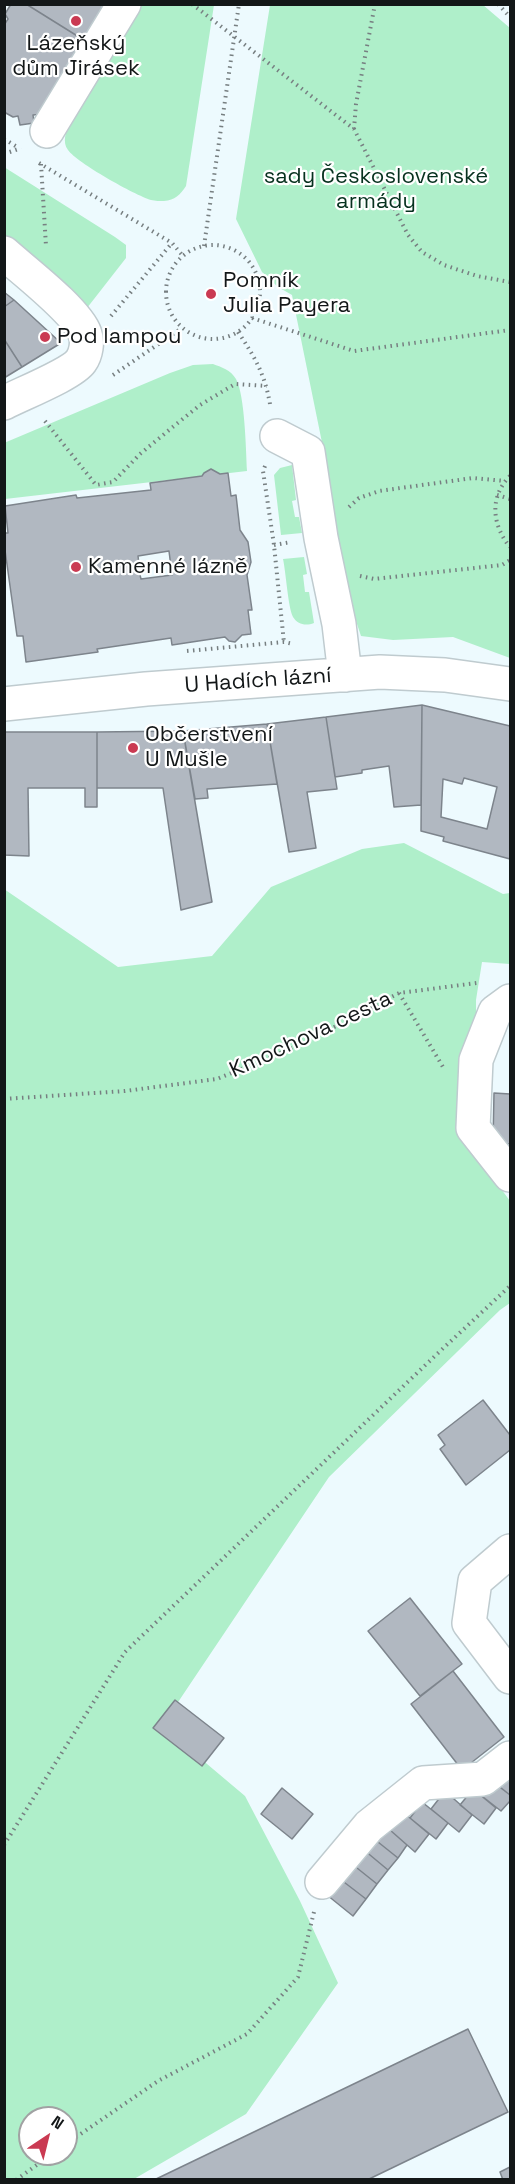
<!DOCTYPE html>
<meta charset="utf-8">
<style>
body{margin:0}
#map{position:relative;width:515px;height:2184px;overflow:hidden;background:#edfafe;font-family:"Space Grotesk",sans-serif}
canvas{display:block}
.frame{position:absolute;inset:0;border:6px solid #131718;pointer-events:none}
.north{position:absolute;left:18px;top:2106px;width:60px;height:60px;box-sizing:border-box;background:#fff;border:2px solid #a1a2a3;border-radius:50%;rotate:35deg;font-size:16px;font-weight:700;line-height:24px;text-align:center;color:#131718}
.north::after{content:'';display:block;margin:auto;width:21px;height:27px;background:#ca3a52;clip-path:polygon(50% 0,100% 100%,50% 72%,0 100%)}
</style>
<div id="map">
<canvas width="515" height="2184"></canvas>
<div class="frame"></div>
<div class="north">N</div>
</div>
<script>
const ctx = document.querySelector('canvas').getContext('2d');
ctx.lineJoin = 'round';
function paint(path, color) { ctx.fillStyle = color; ctx.fill(path, 'evenodd'); }
function stroke(path, color, width, dash) { ctx.strokeStyle = color; ctx.lineWidth = width; ctx.lineCap = dash ? 'butt' : 'round'; ctx.setLineDash(dash || []); ctx.stroke(path); }
function drawText(font, color, halo, rows, align = 'center') {
  ctx.font = font + ' "Space Grotesk",sans-serif'; ctx.lineWidth = 4.5; ctx.setLineDash([]); ctx.textBaseline = 'middle'; ctx.strokeStyle = halo; ctx.fillStyle = color; for (const [text, x, y, turn = 0] of rows) {
    ctx.save(); ctx.translate(x, y); ctx.rotate((+turn || 0) * Math.PI / 180); ctx.textAlign = isNaN(turn) ? turn : align; if (halo) ctx.strokeText(text, 0, 0); ctx.fillText(text, 0, 0); ctx.restore();
  }
}
paint(new Path2D(`
 M135,5H214L186,186C180,195 175,200 164,201C160,201 155,201 151,200C135,195 77,163 68,150C62,142 66,132 69,123Z
 M270,5H483L510,28V658L453,637L393,640L361,636L330,543L328,472L292,295L278,287L262,272L236,219Z
 M4,167L115,237L126,245V258L87,308L5,239Z
 M213,364C221,367 231,370 236,379C245,395 246,451 247,471L5,499L4,443L170,373L193,365Z
 M292,465L296,500L292,501L295,517H299L302,533L281,535L274,475L280,468Z
 M304,557L307,574L303,575L305,592H309L314,623C306,626 298,625 293,617C288,607 286,573 283,559Z
 M404,843L503,894L510,893V964L482,962L476,1000V1060L457,1129L510,1201V1303L500,1310L329,1477L162,1726L245,1796L300,1901L338,1983L246,2114L134,2179H5L4,889L118,967L212,956L271,887L362,849ZM30,2118H66V2154H30Z`), '#afefca');
const building = new Path2D(`
 M11,4H26L87,42L43,114L33,115L34,123L20,125L18,116L13,117L4,112V25L8,19L5,14Z
 M26,4H109L87,42Z
 M4,292L14,300L4,307Z
 M14,300L61,343L22,367L4,339V307Z
 M4,339L22,367L4,378Z
 M211,469L220,474L228,473L231,496L236,495L240,530L248,542L251,562L247,575L252,610H248L251,634L242,635L235,642L229,641L225,637L172,645L171,638L97,649L98,652L26,662L23,636H17L4,543V533H8L5,506L76,495L77,498L151,490L150,483L202,476L204,473ZM169,551L172,575L141,579L139,571H144L143,563L139,564L138,556Z
 M422,705L510,726V859L443,841L444,837L421,831ZM464,778L497,787L487,829L441,817L443,779L462,784Z
 M422,705L421,805L394,807L389,766L362,770V773L335,777L326,717Z
 M326,717L337,789L307,792L316,848L289,852L267,724Z
 M267,724L277,784L207,789L208,798L195,799L183,731Z
 M183,731L212,902L181,910L163,788H97V732Z
 M4,732H97V807H85V788H28L29,856L4,855Z
 M494,1093L510,1094V1144L493,1143Z
 M483,1400L510,1435V1450L466,1485L440,1449L445,1445L438,1435Z
 M410,1598L462,1664L420,1696L368,1631Z
 M453,1671L504,1737L462,1770L411,1704Z
 M175,1700L224,1738L202,1766L153,1728Z
 M510,1773V1795L497,1785Z
 M490,1779L510,1795V1801L501,1811L478,1793Z
 M282,1788L313,1814L292,1839L261,1814Z
 M473,1789L496,1808L484,1824L460,1805Z
 M445,1791L472,1815L459,1832L431,1809Z
 M422,1802L448,1823L436,1839L410,1818Z
 M404,1813L429,1834L415,1852L390,1830Z
 M390,1830L407,1845L398,1858L373,1838Z
 M373,1838L398,1858L388,1870L364,1850Z
 M364,1850L388,1870L377,1884L352,1864Z
 M352,1864L377,1884L366,1899L340,1879Z
 M340,1879L366,1899L353,1916L327,1895Z
 M468,2029L508,2112L367,2180H154Z
 M510,2167V2180H503L500,2172Z`);
paint(building, '#b1b8c1');
stroke(building, '#7d848c', 1.5);
const minor = new Path2D(`
 M47,131L124,4
 M4,253C24,271 77,311 85,334C88,342 86,354 81,361C72,374 21,394 4,403
 M277,436L308,452L321,538L339,624L345,675
 M4,704L146,689L380,672L445,675L510,684
 M510,1001L495,1012L476,1060L473,1128L510,1175
 M510,1551L475,1581L469,1623L510,1677
 M322,1882L369,1826L423,1783L483,1779L510,1758`);
stroke(minor, '#bfcbcf', 36);
stroke(new Path2D(`
 M192,4L354,129L408,235L422,252L444,265L477,276L510,282
 M498,4L510,17
 M354,129L356,104L375,4
 M4,139L19,148
 M4,154L21,148
 M39,163L172,243L183,256
 M41,164L46,246
 M166 292a47 47 0 1 1 94 0a47 47 0 1 1-94 0Z
 M204,246L239,4
 M111,316L172,243
 M252,318L354,351L510,330
 M238,332C255,357 265,375 270,404
 M113,375L182,328
 M45,421L96,485L113,482L140,454L174,426L200,405L235,384L267,386
 M265,466L263,471L274,545L284,643
 M510,476C489,497 492,525 510,547
 M497,495L510,499
 M349,507L359,498L379,491L473,478L505,481
 M274,545L291,542
 M360,576L374,579L502,565L510,560
 M187,651L284,642L293,644
 M399,993L443,1067
 M4,1099L125,1091L217,1079L304,1043L399,993L477,983
 M4,1845L125,1652L437,1354L510,1286
 M66,2144L158,2081L247,2034L298,1977L314,1912
 M16,2180L52,2154`), '#777f81', 4, [1.5, 4.5]);
stroke(minor, '#fff', 33);
for (const [x, y, r, color] of [
 [76,21,6,"#ca3a52"],
 [211,294,6,"#ca3a52"],
 [45,337,6,"#ca3a52"],
 [76,567,6,"#ca3a52"],
 [133,748,6,"#ca3a52"]
]) { const dot = new Path2D(); dot.arc(x, y, r, 0, 2 * Math.PI); ctx.fillStyle = color; ctx.fill(dot); stroke(dot, '#fff', 2); }
drawText('22px', '#131718', '#fff', [
 ["Lázeňský",76,44,"center"],
 ["dům Jirásek",76,69,"center"],
 ["Pomník",223,281],
 ["Julia Payera",223,306],
 ["Pod lampou",57,337],
 ["Kamenné lázně",88,567],
 ["Občerstvení",145,735],
 ["U Mušle",145,760]
], 'left');
drawText('22px', '#06311e', '#fff', [
 ["sady Československé",376,177],
 ["armády",376,202]
]);
drawText('22px', '#131718', '#fff', [
 ["U Hadích lázní",258,681,-4],
 ["Kmochova cesta",311,1035,-25]
]);
</script>
